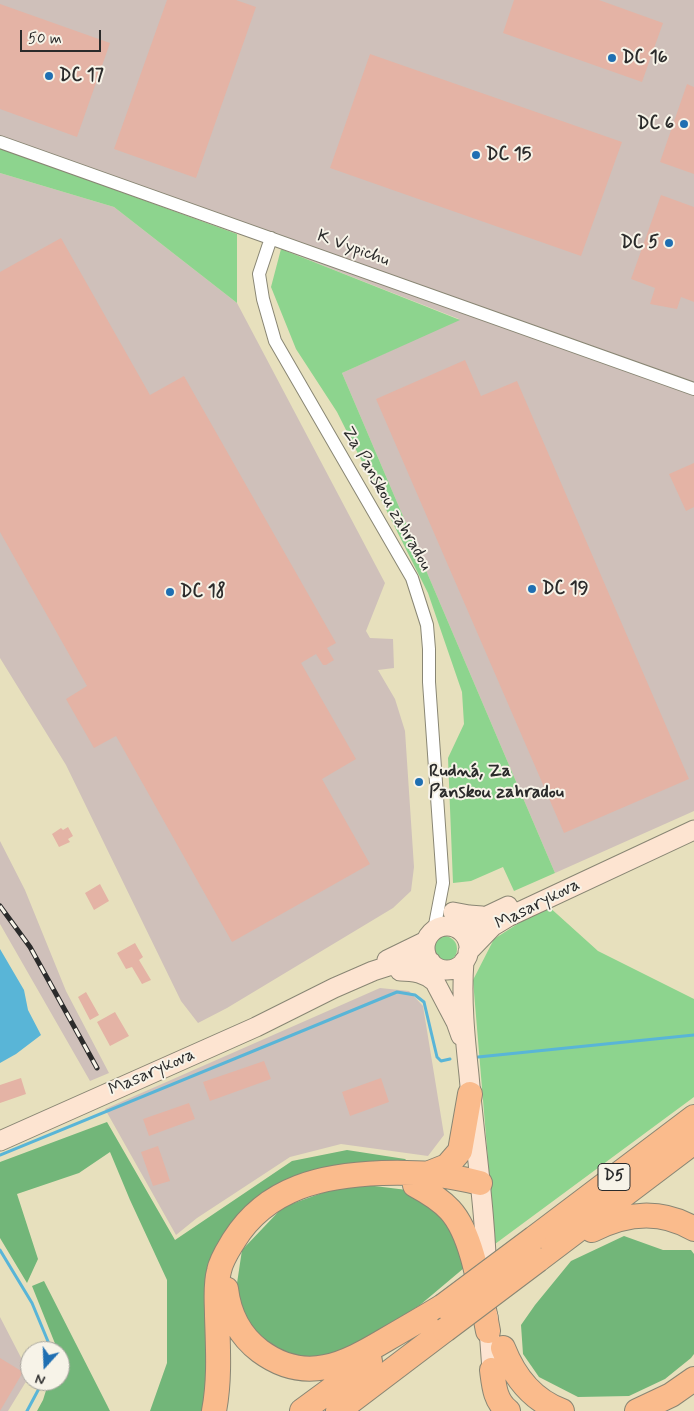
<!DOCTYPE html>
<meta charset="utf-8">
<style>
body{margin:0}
#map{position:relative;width:694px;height:1411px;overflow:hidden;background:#e7e0bd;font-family:Mynerve,sans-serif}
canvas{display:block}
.north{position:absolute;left:20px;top:1341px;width:50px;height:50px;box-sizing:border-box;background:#f7f3e8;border:1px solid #a5a39c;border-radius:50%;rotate:200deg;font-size:14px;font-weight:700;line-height:20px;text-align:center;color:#2b2b2b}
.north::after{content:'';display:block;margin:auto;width:18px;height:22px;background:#1f6fb2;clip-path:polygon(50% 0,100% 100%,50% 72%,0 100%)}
.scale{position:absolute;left:20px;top:30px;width:81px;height:22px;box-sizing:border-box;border:2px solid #2b2b2b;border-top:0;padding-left:6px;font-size:15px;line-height:18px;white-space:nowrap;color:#2b2b2b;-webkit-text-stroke:4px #f7f3e8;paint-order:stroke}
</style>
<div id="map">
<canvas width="694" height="1411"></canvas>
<div class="north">N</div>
<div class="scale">50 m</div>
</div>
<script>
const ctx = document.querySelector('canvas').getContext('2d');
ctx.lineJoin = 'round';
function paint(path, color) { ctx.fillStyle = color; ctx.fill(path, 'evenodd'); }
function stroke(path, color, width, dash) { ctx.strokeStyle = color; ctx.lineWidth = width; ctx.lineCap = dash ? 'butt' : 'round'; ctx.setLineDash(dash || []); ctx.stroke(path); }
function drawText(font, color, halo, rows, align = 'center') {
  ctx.font = font + ' Mynerve,sans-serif'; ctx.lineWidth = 4; ctx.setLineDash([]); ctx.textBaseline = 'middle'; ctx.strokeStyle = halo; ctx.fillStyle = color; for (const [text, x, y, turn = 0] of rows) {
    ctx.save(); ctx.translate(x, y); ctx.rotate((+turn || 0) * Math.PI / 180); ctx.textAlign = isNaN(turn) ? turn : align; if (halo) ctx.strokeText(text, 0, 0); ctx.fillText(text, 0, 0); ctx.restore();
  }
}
paint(new Path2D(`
 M0,0H694V811L555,873L342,373L459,319L281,249L0,148Z
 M0,173L114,207L237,303L385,583L366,631L370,638L393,639L394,668L378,670L395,699L405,731L414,867L411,891L393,908L227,1008L198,1023L181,1001L66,765L0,658Z
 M0,841L25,890L66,991L109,1073L90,1081L0,924Z
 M380,988L409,991L423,1006L444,1135L428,1156L341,1144L290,1157L197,1218L176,1235L105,1109Z
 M0,1317L30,1375L8,1411H0Z`), '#cfc0ba');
paint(new Path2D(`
 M0,148L237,234V303L114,207L0,173Z
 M281,249L460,320L342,373L555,873L514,891L503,867L471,881L453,883L448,758L464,724L462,692L428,593L337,412L296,349L271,287Z
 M547,905L598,951L694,999V1097L495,1244L473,980L494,939Z
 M431 949a13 13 0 1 1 26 0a13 13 0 1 1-26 0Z`), '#8dd48e');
paint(new Path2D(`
 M107,1122L175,1240L292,1161L347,1150L405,1159L413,1166L302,1173L251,1204L232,1226L207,1411H150L167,1363V1280L130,1200L110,1152L79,1173L17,1194L38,1259L27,1283L0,1238V1162Z
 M350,1183L407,1190L446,1215L464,1268L420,1305L335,1359L284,1358L250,1329L236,1290L242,1250L283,1207Z
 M624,1236L663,1250H691L694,1254V1354L691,1358L665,1379L629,1396L578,1397L539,1377L523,1354L521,1325L535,1305L571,1261Z
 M44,1281L107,1405L110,1411H37L43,1400L49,1381H60V1351H58L32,1286Z`), '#72b679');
paint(new Path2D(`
 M0,949L24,990L28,1010L41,1035L16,1054L0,1063Z`), '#59b5d7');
stroke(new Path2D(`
 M478,1057L694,1035
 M0,1155L397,992L415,995L424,1002L437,1057L441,1061L450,1059
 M0,1250L32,1303L52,1351
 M27,1411L43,1381`), '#59b5d7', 3);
paint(new Path2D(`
 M167,0H236L256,7L196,178L114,149Z
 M514,0H599L663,23L642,82L503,33Z
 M0,4L110,43L77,137L0,109Z
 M370,54L622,142L581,256L330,168Z
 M687,84L694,87V174L660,162Z
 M661,195L694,207V302L681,297L677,309L650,304L655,288L631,279Z
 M61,238L150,395L184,376L336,643L327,648L334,660L326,665H323L316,654L301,663L356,759L322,779L370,864L232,942L116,736L94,748L66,699L87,686L0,532V272Z
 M465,360L481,396L517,381L689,779L564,833L376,399Z
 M694,463V507L686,511L669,474Z
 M68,827L73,836L68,839L70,842L59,847L52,834L61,828L63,830Z
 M100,884L109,901L94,910L85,893Z
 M135,943L143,957L139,960L151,980L142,984L132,967L126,969L117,953Z
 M86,992L99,1015L90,1020L78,997Z
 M115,1012L129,1036L110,1046L97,1022Z
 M264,1061L271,1079L210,1101L203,1082Z
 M21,1078L26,1094L0,1103V1085Z
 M381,1078L389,1102L350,1116L342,1092Z
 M189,1103L195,1119L149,1136L143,1119Z
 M158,1146L170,1181L153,1186L141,1152Z
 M0,1358L23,1372L0,1411Z`), '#e4b3a5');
const street = new Path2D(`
 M0,142L694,389
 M271,238L259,274L263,299L275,341L412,578L427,625L429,649V682L443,883L434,930`);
const secondary = new Path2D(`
 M453,912L469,915L482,916
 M459,926L470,924L508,906
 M425 948a22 22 0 1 1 44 0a22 22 0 1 1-44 0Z
 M468,952L493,926L508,917L694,830
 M387,960L426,941
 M464,961C461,999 465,1038 469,1075C475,1145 486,1214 487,1284
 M400,971C414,971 425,973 435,982L456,1022L461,1036
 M0,1141L256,1027L334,988L373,971L398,963L431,962
 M488,1316L492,1370`);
const highway = new Path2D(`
 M427,1174L447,1166L460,1151L470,1094
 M415,1185C428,1192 440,1199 450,1210C474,1236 481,1296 488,1331
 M592,1230C625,1213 661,1209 694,1229
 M534,1238L694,1117
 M538,1260L694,1142
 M226,1289C229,1314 240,1336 260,1351C306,1385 345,1364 387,1339C406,1328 425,1317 443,1306
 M503,1348C514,1376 532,1400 562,1411
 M492,1370C494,1386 495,1401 508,1411
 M214,1411C220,1380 218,1348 217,1316C217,1301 215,1286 219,1271C221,1260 228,1250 234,1240C267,1187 324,1175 382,1173C419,1172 445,1174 480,1183
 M302,1411L370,1361
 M338,1411L445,1330
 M637,1411L671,1395L694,1379`);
stroke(street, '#898674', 14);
stroke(secondary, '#898674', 21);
stroke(highway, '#898674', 26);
stroke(street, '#fff', 12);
stroke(secondary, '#fde4d1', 19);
stroke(highway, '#fabb8c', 24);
const rail = new Path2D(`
 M0,906L30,947L97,1068`);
stroke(rail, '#2b2b2b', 5);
stroke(rail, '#f7f3e8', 3, [9]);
const highwayBridge = new Path2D(`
 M443,1306L534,1238
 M445,1330L538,1260`);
stroke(highwayBridge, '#898674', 26, []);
stroke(highwayBridge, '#fabb8c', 24);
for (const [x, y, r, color] of [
 [612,58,5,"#1f6fb2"],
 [49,76,5,"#1f6fb2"],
 [684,124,5,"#1f6fb2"],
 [476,155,5,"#1f6fb2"],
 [669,243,5,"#1f6fb2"],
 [532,589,5,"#1f6fb2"],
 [170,592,5,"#1f6fb2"],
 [419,782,5,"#1f6fb2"]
]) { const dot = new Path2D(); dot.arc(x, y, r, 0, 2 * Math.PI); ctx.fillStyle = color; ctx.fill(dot); stroke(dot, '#f7f3e8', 2); }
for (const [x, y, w] of [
 [614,1177,32]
]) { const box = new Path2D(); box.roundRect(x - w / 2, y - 13.5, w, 27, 4); ctx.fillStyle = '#f7f3e8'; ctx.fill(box); stroke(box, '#2b2b2b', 1); }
drawText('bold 16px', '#2b2b2b', null, [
 ["D5",614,1177]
]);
drawText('bold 18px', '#2b2b2b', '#f7f3e8', [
 ["DC 16",622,58],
 ["DC 17",59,76],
 ["DC 6",674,124,"right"],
 ["DC 15",486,155],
 ["DC 5",659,243,"right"],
 ["DC 19",542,589],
 ["DC 18",180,592],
 ["Rudná, Za",429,772],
 ["Panskou zahradou",429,793]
], 'left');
drawText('18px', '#2b2b2b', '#f7f3e8', [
 ["K Vypichu",353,249,20],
 ["Za Panskou zahradou",386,499,60],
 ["Masarykova",538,905,-27],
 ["Masarykova",152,1073,-24]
]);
</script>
